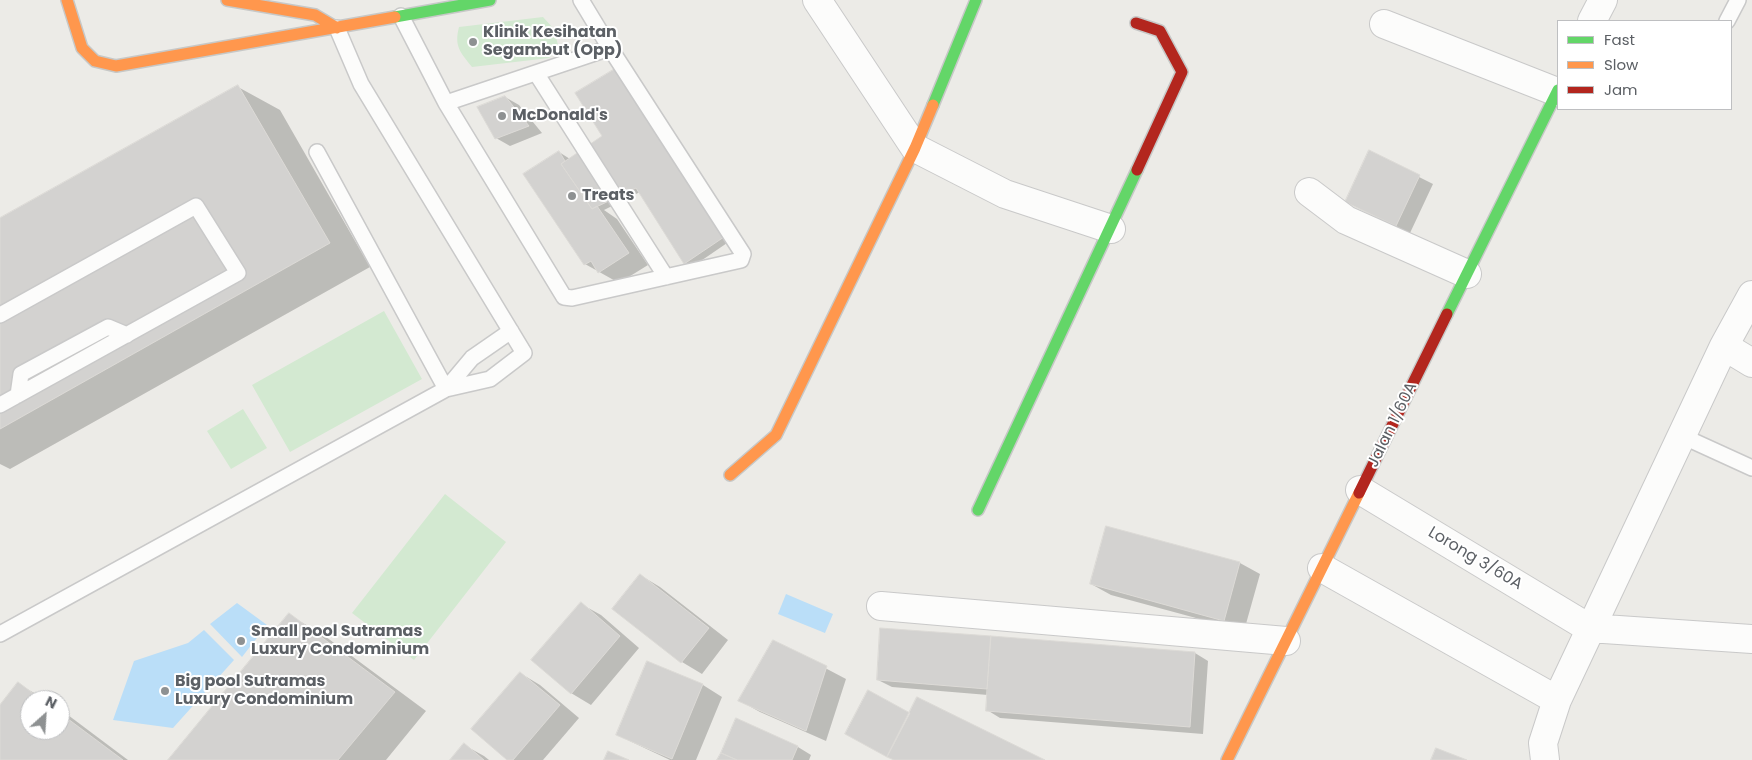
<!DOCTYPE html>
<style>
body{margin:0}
#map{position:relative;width:1752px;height:760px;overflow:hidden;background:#ecebe7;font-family:Poppins,sans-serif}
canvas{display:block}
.legend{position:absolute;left:1557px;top:20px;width:175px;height:90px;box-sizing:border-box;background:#fff;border:1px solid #bebfc1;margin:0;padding:6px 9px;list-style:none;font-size:15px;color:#5c6065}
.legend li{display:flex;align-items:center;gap:10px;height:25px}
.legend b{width:25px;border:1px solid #bebfc1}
.north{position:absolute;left:20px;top:690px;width:50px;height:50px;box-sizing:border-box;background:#fff;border:1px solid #bebfc1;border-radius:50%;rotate:26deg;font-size:14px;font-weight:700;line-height:20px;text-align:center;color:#5c6065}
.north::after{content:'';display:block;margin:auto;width:18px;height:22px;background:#8e9192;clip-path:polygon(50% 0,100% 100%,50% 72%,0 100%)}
</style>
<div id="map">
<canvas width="1752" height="760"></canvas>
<ul class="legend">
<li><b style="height:6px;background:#63d668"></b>Fast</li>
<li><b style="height:6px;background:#ff974d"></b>Slow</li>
<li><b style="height:6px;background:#b3261e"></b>Jam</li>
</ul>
<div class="north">N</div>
</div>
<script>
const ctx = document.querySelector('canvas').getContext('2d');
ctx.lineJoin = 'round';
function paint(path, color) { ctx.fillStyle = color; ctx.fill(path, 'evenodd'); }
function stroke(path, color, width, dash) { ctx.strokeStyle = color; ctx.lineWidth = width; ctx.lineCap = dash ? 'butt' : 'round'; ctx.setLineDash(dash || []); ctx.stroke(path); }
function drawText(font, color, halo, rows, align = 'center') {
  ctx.font = font + ' Poppins,sans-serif'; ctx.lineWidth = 4; ctx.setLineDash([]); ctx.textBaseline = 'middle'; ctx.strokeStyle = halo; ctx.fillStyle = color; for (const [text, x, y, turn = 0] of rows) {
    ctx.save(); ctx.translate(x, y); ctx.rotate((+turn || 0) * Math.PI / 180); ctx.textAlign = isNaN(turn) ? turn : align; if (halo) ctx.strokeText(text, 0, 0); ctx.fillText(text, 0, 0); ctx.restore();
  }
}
paint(new Path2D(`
 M543,17L554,29L559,49L549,58L472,67C460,52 454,46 459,27Z
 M384,311L422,379L290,452L252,385Z
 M243,409L267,448L231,469L207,431Z
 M445,494L506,542L414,660L352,613Z`), '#d3e9d1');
paint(new Path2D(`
 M786,594L833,614L825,633L778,614Z
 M237,603L267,625L242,657L210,624Z
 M204,630L234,660L173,728L113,720L134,661L188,643Z`), '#badef8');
paint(new Path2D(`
 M238,87L280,110L370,267L10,469L0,464V220Z
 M505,97L519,105L542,133L510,146L496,138Z
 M604,137L730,241L692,267L685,263L640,192L604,210L617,219L648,265L619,283L585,264L525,175L559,152L570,159Z
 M1369,152L1433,184L1410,233L1360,209Z
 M1106,527L1240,563L1260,574L1244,631L1111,595L1091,584Z
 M640,575L660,587L728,640L702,674L682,662L614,609Z
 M581,604L601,615L639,648L591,705L571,693Z
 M289,615L322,634L426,711L386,760H170Z
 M881,629L1195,653L1208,661L1203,734L1000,718L987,710L988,695L892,687L878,680Z
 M774,641L846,679L826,741L760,712L740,701Z
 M648,662L703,685L722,697L696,760H670L617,735Z
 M520,673L540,685L579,718L543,760H509Z
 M18,684L47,700H30V730H60V709L128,760H0V707Z
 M737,720L798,747L811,755L809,760H718Z
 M464,745L484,756L489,760H451Z`), '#0003');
const building = new Path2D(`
 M618,67L724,237L684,264L636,188L592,209L561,164L602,136L575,93Z
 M238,85L330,243L0,429V218Z
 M505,96L529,126L495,139L477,107Z
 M1369,150L1420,175L1396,226L1345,202Z
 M559,151L565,161L561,164L592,209L597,206L629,253L598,273L591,261L584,265L523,174Z
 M1106,526L1240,562L1224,621L1090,584Z
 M640,574L709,628L681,663L612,609Z
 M581,602L620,636L571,694L531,660Z
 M289,613L395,692L338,760H168Z
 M880,628L991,636L987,689L877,680Z
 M991,636L1195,652L1190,727L986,711Z
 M773,640L827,666L806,731L738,701Z
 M647,661L703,684L672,759L616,735Z
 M520,672L560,705L513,760H507L471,729Z
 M18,682L42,700H30V730H60V713L123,760H0V705Z
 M868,690L910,713L887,757L845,734Z
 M917,697L1045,760H894L887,757Z
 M736,718L798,746L792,760H737L721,753Z
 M464,743L484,760H450Z
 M1436,748L1467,760H1431Z
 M608,751L629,760H604Z
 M721,753L737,760H717Z`);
paint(building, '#d3d2d0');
stroke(building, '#dcdad6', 1);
const lane = new Path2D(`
 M401,16L446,103L564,297L572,298L741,260L743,254L610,48L581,0
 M1727,21L1738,0
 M337,28L361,84L524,353L490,379L446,389
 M536,73L666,277
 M446,103L610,48
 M0,315L196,206L238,273L0,405
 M446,389L472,358L511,331
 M18,395L21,374L108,327L127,335
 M1682,436L1752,468
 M0,634L446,389L317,152`);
const street = new Path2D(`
 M817,0L915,148L1005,194L1111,229
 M1592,21L1603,0
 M1384,24L1557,92
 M1309,192L1346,220L1467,274
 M1724,346L1752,363
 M1360,490L1589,628L1752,639
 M1322,568L1557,700
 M881,606L1286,641
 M1545,760L1543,743L1557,700L1724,346L1752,295`);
const fast = new Path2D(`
 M395,17L490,0
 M933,105L976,0
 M1447,314L1558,90
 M978,510L1137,170`);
const slow = new Path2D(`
 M67,0L82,48L95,61L116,66L395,17
 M227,0L315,15L337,28
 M730,475L776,435L915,148L933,105
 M1227,760L1359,493`);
const jam = new Path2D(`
 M1136,23L1160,31L1182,72L1137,170
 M1359,493L1447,314`);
stroke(lane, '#c9c9c9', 18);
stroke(street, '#c9c9c9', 30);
stroke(fast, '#c7c8c7', 14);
stroke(slow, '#c7c8c7', 14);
stroke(jam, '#c7c8c7', 14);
stroke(lane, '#fcfcfb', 15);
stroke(street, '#fcfcfb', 28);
stroke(fast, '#63d668', 11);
stroke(slow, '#ff974d', 11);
stroke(jam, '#b3261e', 11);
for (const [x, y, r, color] of [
 [473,42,5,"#8e9192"],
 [502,116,5,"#8e9192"],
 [572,196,5,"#8e9192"],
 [241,641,5,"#8e9192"],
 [165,691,5,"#8e9192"]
]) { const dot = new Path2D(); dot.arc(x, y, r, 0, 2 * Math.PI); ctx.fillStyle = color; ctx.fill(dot); stroke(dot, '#fff', 2); }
drawText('bold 16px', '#5c6065', '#fff', [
 ["Klinik Kesihatan",483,33],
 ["Segambut (Opp)",483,51],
 ["McDonald's",512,116],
 ["Treats",582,196],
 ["Small pool Sutramas",251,632],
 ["Luxury Condominium",251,650],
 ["Big pool Sutramas",175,682],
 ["Luxury Condominium",175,700]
], 'left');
drawText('16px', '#5c6065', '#fff', [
 ["Jalan 1/60A",1393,425,-64],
 ["Lorong 3/60A",1475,559,31]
]);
</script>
